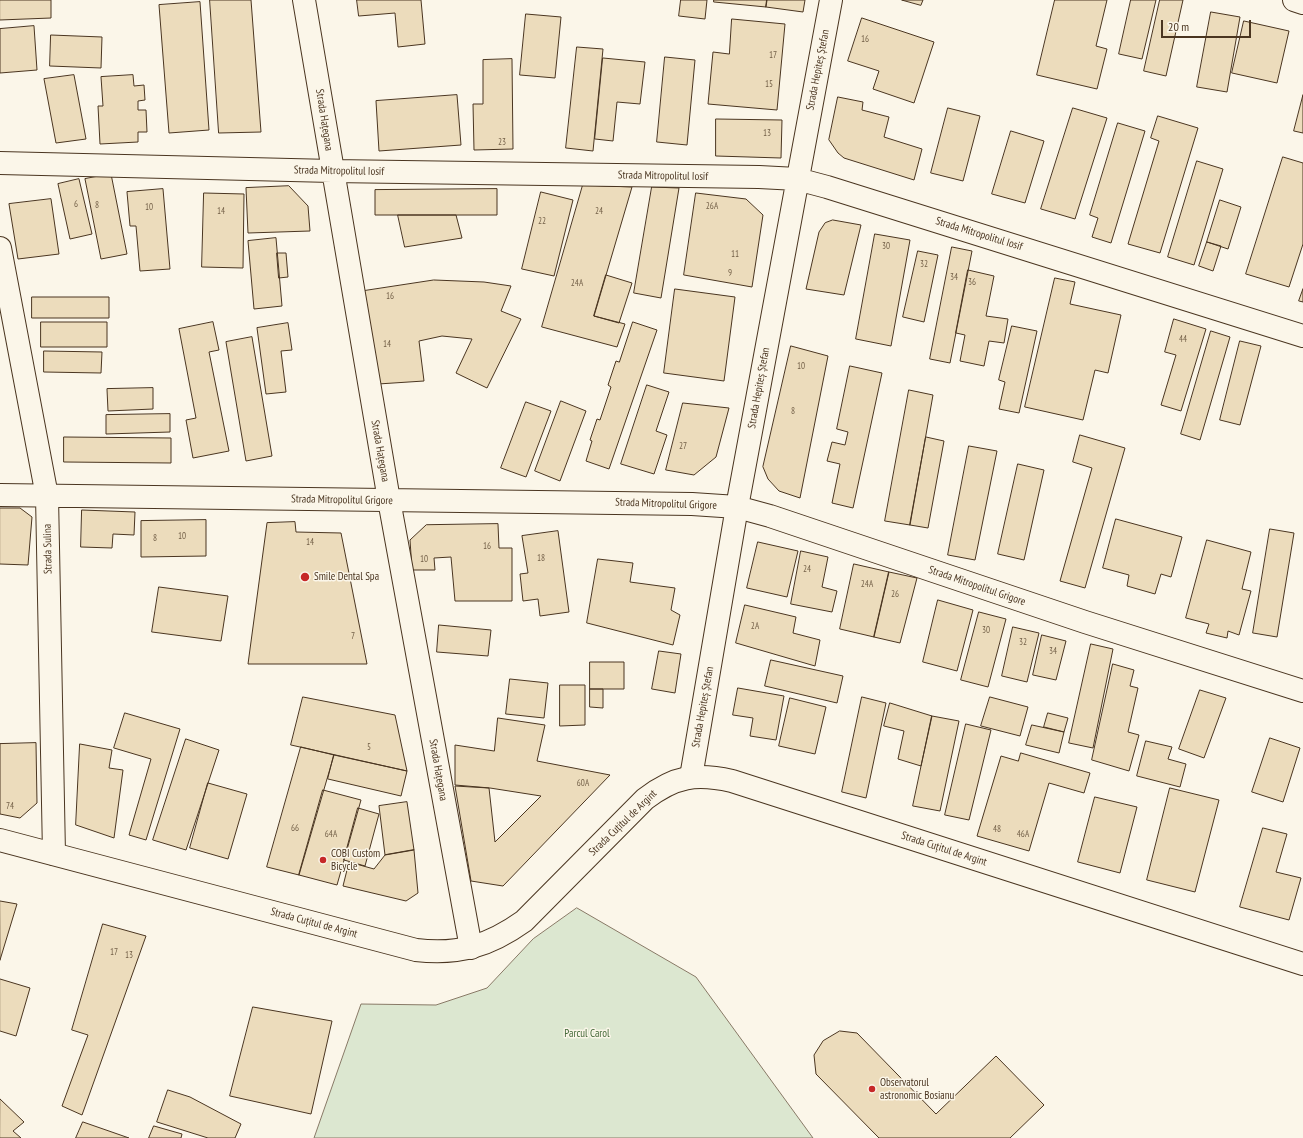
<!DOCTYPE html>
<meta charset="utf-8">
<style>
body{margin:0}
#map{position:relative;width:1303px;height:1138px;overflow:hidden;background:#fbf6e9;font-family:"PT Sans Narrow",sans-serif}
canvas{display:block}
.scale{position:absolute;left:1161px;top:20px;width:90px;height:18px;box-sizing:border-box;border:2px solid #4a3520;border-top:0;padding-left:5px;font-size:12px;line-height:14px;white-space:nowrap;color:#4a3520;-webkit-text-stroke:3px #fbf6e9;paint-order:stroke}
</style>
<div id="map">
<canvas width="1303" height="1138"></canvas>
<div class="scale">20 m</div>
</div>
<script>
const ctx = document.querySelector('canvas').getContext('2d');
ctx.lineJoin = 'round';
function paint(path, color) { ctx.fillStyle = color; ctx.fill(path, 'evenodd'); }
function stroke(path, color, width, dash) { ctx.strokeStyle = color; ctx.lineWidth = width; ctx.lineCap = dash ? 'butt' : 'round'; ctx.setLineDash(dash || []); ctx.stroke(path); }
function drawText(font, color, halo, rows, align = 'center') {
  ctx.font = font + ' "PT Sans Narrow",sans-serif'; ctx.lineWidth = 3; ctx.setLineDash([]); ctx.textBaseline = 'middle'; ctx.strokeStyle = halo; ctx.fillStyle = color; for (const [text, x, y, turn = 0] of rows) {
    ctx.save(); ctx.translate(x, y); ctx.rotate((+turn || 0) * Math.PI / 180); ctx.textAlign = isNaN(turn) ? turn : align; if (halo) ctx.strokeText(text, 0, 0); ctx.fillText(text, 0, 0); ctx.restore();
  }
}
const green = new Path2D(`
 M577,908L696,977L813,1138H314L361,1004L436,1005L487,988L533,939Z`);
paint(green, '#dce7d0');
stroke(green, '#887966', 1);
const building = new Path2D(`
 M0,0H51V18L0,20Z
 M210,0H251L261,132L219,133Z
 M357,0H421L425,44L398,47L395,13L359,16Z
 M681,0H707L705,19L679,16Z
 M714,0H767L766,7L714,2Z
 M767,0H805L803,12L766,7Z
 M902,0H923L921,5Z
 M1055,0H1107L1096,46L1107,49L1097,89L1037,75Z
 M1131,0H1156L1142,59L1119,54Z
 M1160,0H1183L1166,76L1144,71Z
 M200,2L209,130L169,133L159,5Z
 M1211,12L1240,17L1227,92L1197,87Z
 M526,14L561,17L555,78L520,75Z
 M862,18L934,42L914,103L873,89L879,71L848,61Z
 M732,19L785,24L777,110L708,104L713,52L729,54Z
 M1244,21L1289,31L1277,83L1232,73Z
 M34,26L37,70L0,73V29Z
 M51,35L102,37L101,68L50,66Z
 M577,47L603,49L593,151L566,148Z
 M665,57L695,60L687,145L657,142Z
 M603,58L645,62L640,104L617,102L613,141L595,139Z
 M512,59L513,149L474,150L473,104H483V60Z
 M74,75L86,139L56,143L44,79Z
 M133,75L134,86L144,85L145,100L138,101V110H146L147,132H138V142L100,144L98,106H103L101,77Z
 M457,95L461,145L379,151L376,101Z
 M1303,95V133L1294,131Z
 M838,97L863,102L862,110L889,117L884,137L922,149L914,180L844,158L838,153L829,140Z
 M948,108L980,116L963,181L931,173Z
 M1073,108L1107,118L1075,219L1041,209Z
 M1158,116L1198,128L1160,253L1128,244L1159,141L1151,138Z
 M716,119L782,120L781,158L716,156Z
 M1118,123L1145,131L1111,243L1092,237L1098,218L1090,215Z
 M1011,131L1044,141L1025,203L992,194Z
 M1283,157L1303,163V244L1289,287L1246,274Z
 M1197,161L1223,169L1194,265L1168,257Z
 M111,174L127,254L101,259L85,179Z
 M79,179L92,234L70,239L58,184Z
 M583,185L632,187L594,316L625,324L617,347L542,327Z
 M289,186L308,206L310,231L248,233L246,188Z
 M652,187L679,188L661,298L634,293Z
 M163,189L170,269L140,271L136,226H130L127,192Z
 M497,189V215H375V190Z
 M541,192L573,200L554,276L522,269Z
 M204,193L244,194L243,268L202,267Z
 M696,193L746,199L763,215L752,287L684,275Z
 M51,199L59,254L18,259L9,204Z
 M1220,200L1241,207L1228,249L1207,242Z
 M398,215H456L462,238L405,247Z
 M833,220L861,225L844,295L806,289L819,232L825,223Z
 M875,234L910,240L891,346L856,339Z
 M276,238L282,306L254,309L248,241Z
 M1207,242L1221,246L1213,271L1199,266Z
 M952,247L972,251L950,363L930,359Z
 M918,251L938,255L924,322L903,317Z
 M277,253H286L288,277L279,278Z
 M968,270L994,276L986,316L1008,319L1004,343L989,341L984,366L960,361L965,335L956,333Z
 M606,275L632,283L619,323L594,316Z
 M1055,278L1075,282L1070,304L1121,315L1108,373L1095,370L1083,420L1025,407Z
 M434,280L484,282L511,286L501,311L521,319L487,388L456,373L472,339L442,336L419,341L424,381L378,384L364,291Z
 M675,289L735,297L724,381L664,373Z
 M1303,289V302L1299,301Z
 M32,297H109V318H32Z
 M1174,319L1206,329L1181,411L1161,405L1176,355L1165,352Z
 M41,322H107V347H41Z
 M213,322L219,350L209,352L229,451L193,458L186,420L196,418L179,329Z
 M633,322L657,330L609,469L586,461L592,441L590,440L597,419L600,420L611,387L608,385L616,361L619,362Z
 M288,323L292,350L281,351L286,392L266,394L257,328Z
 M1012,326L1037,331L1019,413L999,409L1005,382L999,380Z
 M1211,331L1230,337L1200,440L1181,434Z
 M252,337L272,456L246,461L226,342Z
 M1240,341L1261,346L1240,425L1220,420Z
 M791,346L828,356L800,498L779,491L768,479L763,467Z
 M44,351L102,352L101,373L44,372Z
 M850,366L882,373L853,508L832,503L840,464L827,461L832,442L845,445L848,432L837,429Z
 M647,385L669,392L656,431L667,435L654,474L621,464Z
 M153,388V409L108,411L107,389Z
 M909,390L933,395L910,525L885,521Z
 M561,401L586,411L560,481L535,471Z
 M526,402L551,411L526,477L501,468Z
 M683,403L729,408L716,457L694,475L666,470Z
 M170,414V432L106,434V415Z
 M1080,435L1125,448L1085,588L1060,581L1092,468L1073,462Z
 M64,437L171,438V463L64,462Z
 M926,437L944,441L928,528L910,525Z
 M969,446L997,451L975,560L948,555Z
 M1018,464L1044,470L1024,560L998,554Z
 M0,508H20L32,517L28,565L0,564Z
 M82,510L135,512L134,535L113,534L112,548L81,547Z
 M1116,519L1182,537L1171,577L1161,574L1155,594L1127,586L1129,575L1103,568Z
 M206,520V556L141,557V521Z
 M295,522L296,532L341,533L367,664H248L267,523Z
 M498,524L499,548H512V601H455L451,557L434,558L435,570H412L410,540L426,525Z
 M1270,529L1294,533L1277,637L1253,633Z
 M558,531L569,612L540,616L538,599L523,601L520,574L528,573L522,536Z
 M1207,540L1251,552L1242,589L1251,591L1239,635L1228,631L1227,638L1206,633L1209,624L1186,618Z
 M758,542L798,551L787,597L747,588Z
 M801,551L828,557L822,587L837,591L832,612L791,604Z
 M598,559L633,563L630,582L675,588L671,610L680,615L673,645L587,623Z
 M854,564L889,572L874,637L840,629Z
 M889,572L917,578L900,643L874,637Z
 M159,587L228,596L221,641L152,632Z
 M938,600L973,610L957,671L923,662Z
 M745,605L796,617L793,633L820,640L815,666L736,643Z
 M979,612L1006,619L988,687L961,680Z
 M439,625L491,630L488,656L437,652Z
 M1013,627L1039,633L1027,682L1002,676Z
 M1042,635L1066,641L1056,680L1033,675Z
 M1091,644L1113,649L1093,748L1069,743Z
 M659,651L681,654L675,693L652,689Z
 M771,660L843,676L837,703L765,686Z
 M590,662H624V689H590Z
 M1113,664L1134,670L1130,686L1138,688L1128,732L1139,735L1129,771L1092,760Z
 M510,679L548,683L544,718L506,714Z
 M560,685H585V725L560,726Z
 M738,688L784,696L776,740L750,736L753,718L733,715Z
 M590,689H603V708L590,707Z
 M1200,690L1226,698L1204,758L1179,749Z
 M303,697L395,715L407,771L291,745Z
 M862,697L886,703L866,798L842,792Z
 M990,697L1028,707L1020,736L981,726Z
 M790,698L826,707L815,754L779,746Z
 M890,703L932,716L921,766L898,759L904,731L884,726Z
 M125,713L180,729L146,840L129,835L151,759L114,748Z
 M1048,713L1068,718L1064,732L1044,727Z
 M932,716L959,721L940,811L913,806Z
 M498,718L545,725L537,761L610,775L503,886L471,881L455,786L489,788L495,842L541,796L490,788L455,785V745L494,751Z
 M966,724L991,730L969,820L945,815Z
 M1032,725L1064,732L1059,753L1026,745Z
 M1270,738L1300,748L1283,802L1252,792Z
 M186,739L219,750L186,850L153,840Z
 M1146,741L1172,747L1168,759L1186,764L1180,787L1137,776Z
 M36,743L37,803L20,818L0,814V744Z
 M80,744L112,750L109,768L123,770L114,838L76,825Z
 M301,747L334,755L299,875L267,867Z
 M1021,753L1090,773L1084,793L1049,783L1029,851L977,836L1001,756L1018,761Z
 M334,755L407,771L401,796L328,779Z
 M208,783L247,794L228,859L190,848Z
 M1170,788L1219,800L1195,892L1147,880Z
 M323,790L361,800L337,885L299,875Z
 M1095,797L1137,807L1120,873L1078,862Z
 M407,802L414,850L385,855L379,806Z
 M358,808L379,814L365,866L344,860Z
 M1263,828L1287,834L1276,872L1301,878L1289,920L1240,907Z
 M414,850L418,893L406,901L343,886L349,862L374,869L385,855Z
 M0,901L17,904L0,960Z
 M103,924L146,936L82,1115L62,1106L88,1035L72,1030Z
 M0,979L30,988L16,1036L0,1031Z
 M253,1007L332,1021L311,1114L230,1096Z
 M840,1031L857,1033L936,1114L996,1056L1044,1105L1010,1138H879L816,1074L814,1055L823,1041Z
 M168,1090L190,1097L241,1124L235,1138H208L157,1122Z
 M0,1099L24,1122L13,1131L21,1138H0Z
 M83,1122L129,1138H76Z
 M154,1126L182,1134L181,1138H149Z`);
paint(building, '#ecdcbc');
stroke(building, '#4a3520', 1);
const minor = new Path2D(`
 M304,0L389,500L471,948
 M1294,0L1303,3
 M0,163L332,171L759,177L797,179L827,187L1303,336
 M0,248L47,496L54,854
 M0,495L692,504L737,507L770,516L1085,622L1303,691
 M691,777L737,507L831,0`);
const tertiary = new Path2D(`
 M0,840L416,950C459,955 489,946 524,921L645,799C675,776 696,773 732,781L1303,964`);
stroke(minor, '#4a3520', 24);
stroke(tertiary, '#4a3520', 24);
stroke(minor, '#fbf6e9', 22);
stroke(tertiary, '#fbf6e9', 22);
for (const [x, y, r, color] of [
 [305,577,5,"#c62828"],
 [323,860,4,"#c62828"],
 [872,1089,4,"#c62828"]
]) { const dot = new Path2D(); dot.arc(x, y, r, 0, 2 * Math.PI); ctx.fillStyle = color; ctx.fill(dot); stroke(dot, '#fbf6e9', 1.5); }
drawText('9px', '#725f47', null, [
 ["16",865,39],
 ["17",773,55],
 ["15",769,84],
 ["13",767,133],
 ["23",502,142],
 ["6",76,204],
 ["8",97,205],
 ["26A",712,206],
 ["10",149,207],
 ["14",221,211],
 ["24",599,211],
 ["22",542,221],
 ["30",886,246],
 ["11",735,254],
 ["32",924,264],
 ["9",730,273],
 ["34",954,277],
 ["36",972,282],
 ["24A",577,283],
 ["16",390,296],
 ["44",1183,339],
 ["14",387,344],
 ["10",801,366],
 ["8",793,411],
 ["27",683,446],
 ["10",182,536],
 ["8",155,538],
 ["14",310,542],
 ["16",487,546],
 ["18",541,558],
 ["10",424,559],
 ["24",807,569],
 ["24A",867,584],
 ["26",895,594],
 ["2A",755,626],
 ["30",986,630],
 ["7",353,636],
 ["32",1023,642],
 ["34",1053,651],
 ["5",369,747],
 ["60A",583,783],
 ["74",10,806],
 ["66",295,828],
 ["48",997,829],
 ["64A",331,834],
 ["46A",1023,834],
 ["17",114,952],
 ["13",129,955]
]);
drawText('11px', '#4a3520', '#fbf6e9', [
 ["Strada Hepiteș Ștefan",818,70,-79],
 ["Strada Hațegana",324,120,81],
 ["Strada Mitropolitul Iosif",339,171,1],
 ["Strada Mitropolitul Iosif",663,176,1],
 ["Strada Mitropolitul Iosif",979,234,17],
 ["Strada Hepiteș Ștefan",759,388,-80],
 ["Strada Hațegana",380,451,80],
 ["Strada Mitropolitul Grigore",342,500,1],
 ["Strada Mitropolitul Grigore",666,504,2],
 ["Strada Sulina",48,549,-91],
 ["Strada Mitropolitul Grigore",977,586,19],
 ["Strada Hepiteș Ștefan",703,707,-80],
 ["Strada Hațegana",438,770,80],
 ["Strada Cuțitul de Argint",623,823,-44],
 ["Strada Cuțitul de Argint",944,849,18],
 ["Strada Cuțitul de Argint",314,923,15]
]);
drawText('11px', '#4a3520', '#fbf6e9', [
 ["Smile Dental Spa",314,577],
 ["COBI Custom",331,854],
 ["Bicycle",331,867],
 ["Observatorul",880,1083],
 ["astronomic Bosianu",880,1096]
], 'left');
drawText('11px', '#436837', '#fbf6e9', [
 ["Parcul Carol",587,1034]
]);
</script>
